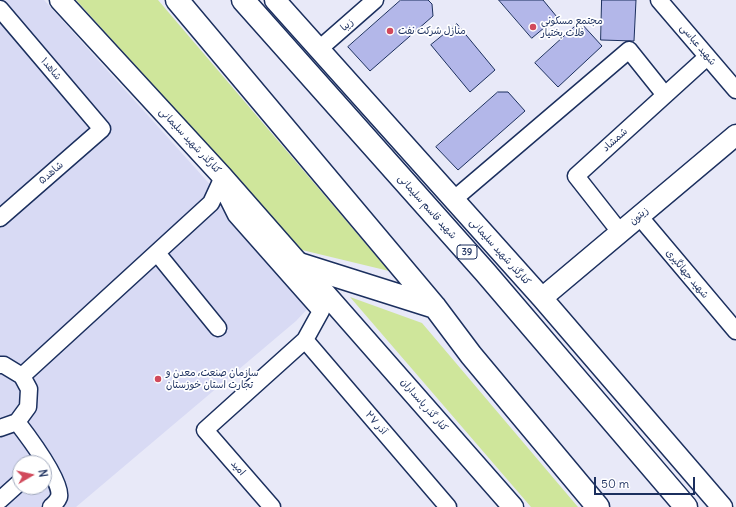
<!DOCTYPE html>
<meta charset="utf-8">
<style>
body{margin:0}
#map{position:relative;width:736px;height:507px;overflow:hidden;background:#e8e9f8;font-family:Delius,sans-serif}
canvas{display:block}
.north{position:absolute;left:12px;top:455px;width:40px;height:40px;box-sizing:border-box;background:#fff;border:1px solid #a4acbf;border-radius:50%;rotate:81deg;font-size:11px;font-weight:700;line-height:16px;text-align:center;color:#1b2f5e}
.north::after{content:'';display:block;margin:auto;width:14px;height:18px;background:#d1495b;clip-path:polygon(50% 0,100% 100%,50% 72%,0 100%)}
.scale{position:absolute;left:594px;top:477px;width:101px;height:18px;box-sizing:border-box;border:2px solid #1b2f5e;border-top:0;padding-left:5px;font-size:12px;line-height:14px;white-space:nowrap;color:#1b2f5e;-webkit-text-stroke:3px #fff;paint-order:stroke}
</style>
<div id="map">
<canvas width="736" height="507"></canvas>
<div class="north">N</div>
<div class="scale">50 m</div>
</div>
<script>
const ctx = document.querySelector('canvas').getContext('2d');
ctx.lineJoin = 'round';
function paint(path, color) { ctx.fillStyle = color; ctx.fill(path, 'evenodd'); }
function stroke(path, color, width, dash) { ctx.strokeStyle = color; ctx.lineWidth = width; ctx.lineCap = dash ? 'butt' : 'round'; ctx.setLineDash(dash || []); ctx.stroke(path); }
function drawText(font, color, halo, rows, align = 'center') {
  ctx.font = font + ' Delius,"Playpen Sans Arabic",sans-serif'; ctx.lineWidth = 3.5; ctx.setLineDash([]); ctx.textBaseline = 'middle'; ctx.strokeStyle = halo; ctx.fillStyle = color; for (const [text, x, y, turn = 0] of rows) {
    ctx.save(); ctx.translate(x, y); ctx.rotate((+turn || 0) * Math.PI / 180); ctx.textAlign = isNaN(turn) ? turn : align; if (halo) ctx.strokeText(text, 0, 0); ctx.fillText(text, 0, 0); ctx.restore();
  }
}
paint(new Path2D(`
 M0,0H44L315,301L296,321L76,507H0ZM20,463H44V487H20Z`), '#d8daf4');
paint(new Path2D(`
 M76,0H158L389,271L302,250Z
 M350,297L422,323L578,507H531Z`), '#cfe69b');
const building = new Path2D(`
 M401,0H428L432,4L433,16L370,71L348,47Z
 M499,0H543L557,17L532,38Z
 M602,0H636L634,41L601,40Z
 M580,22L602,46L558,87L535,63Z
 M457,24L495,70L470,92L431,45Z
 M498,92H508L525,111L458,170L436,147Z`);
paint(building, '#b3b7e9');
stroke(building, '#1b2f5e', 1);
const minor = new Path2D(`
 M659,0L736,90
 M0,9L102,129L0,218
 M318,50L375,0
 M223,177L227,197L236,215L321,311L305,340L205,430L272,507
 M453,200L629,50L665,95
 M639,216L736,331
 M620,232L576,176L707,57
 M157,253L218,328
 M305,340L448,507
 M0,365H4L22,376L29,389L28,407L17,422L0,428
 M22,376L211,203L223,177
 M17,422C27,435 63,482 59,497C57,502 54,504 51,507
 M0,500L20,482`);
const major = new Path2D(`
 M60,0L223,177L513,507
 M275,0L542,298L722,507
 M542,298L736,135`);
const highway = new Path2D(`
 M177,0L435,307L471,355L598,507
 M243,0L485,272L686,507
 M299,264L435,307`);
stroke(minor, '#1b2f5e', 19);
stroke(major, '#1b2f5e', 23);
stroke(highway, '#1b2f5e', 25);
stroke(minor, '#fff', 16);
stroke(major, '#fff', 20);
stroke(highway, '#fff', 22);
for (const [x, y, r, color] of [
 [533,27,4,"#d1495b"],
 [390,31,4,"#d1495b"],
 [158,379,4,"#d1495b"]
]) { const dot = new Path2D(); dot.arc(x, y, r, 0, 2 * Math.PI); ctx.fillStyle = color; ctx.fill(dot); stroke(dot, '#fff', 1.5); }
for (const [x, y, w] of [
 [467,252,20]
]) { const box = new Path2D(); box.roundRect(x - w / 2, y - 7, w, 14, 3); ctx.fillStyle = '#fff'; ctx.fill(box); stroke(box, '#1b2f5e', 1); }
drawText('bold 9px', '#1b2f5e', null, [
 ["39",467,252]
]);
drawText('10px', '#1b2f5e', '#fff', [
 ["مجتمع مسکونی",541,21],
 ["فلات بختیار",541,33],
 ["منازل شرکت نفت",398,31],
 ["سازمان صنعت، معدن و",166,373],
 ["تجارت استان خوزستان",166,385]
], 'left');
drawText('10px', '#1b2f5e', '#fff', [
 ["زیبا",347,25,-41],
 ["شهید عباسی",698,45,50],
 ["شاهد۱",51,69,50],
 ["شمشاد",615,140,-42],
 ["کنارگذر شهید سلیمانی",190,141,47],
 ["شاهد۵",51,173,-41],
 ["شهید قاسم سلیمانی",427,207,48],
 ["زیتون",639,216,-40],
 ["کنارگذر شهید سلیمانی",500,252,48],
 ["شهید جهانگیری",687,274,50],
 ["کنار گذر پاسداران",424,405,49],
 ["آذر ۲۷",376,423,49],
 ["امید",238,468,49]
]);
</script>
